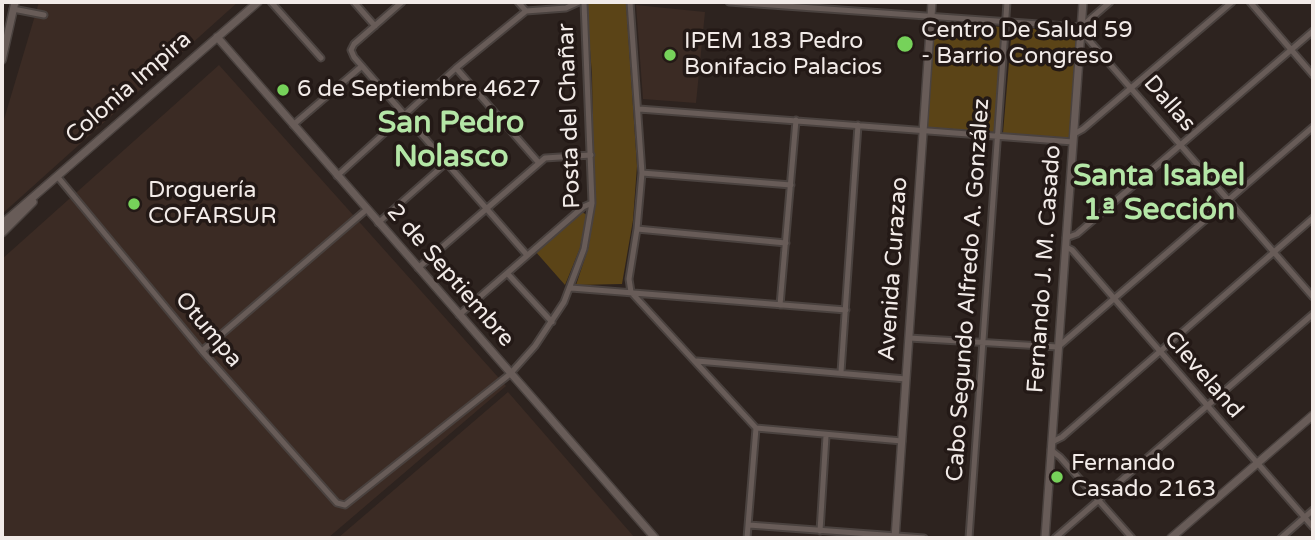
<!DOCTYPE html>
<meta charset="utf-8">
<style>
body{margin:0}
#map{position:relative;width:1315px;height:540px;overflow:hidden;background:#2d231f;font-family:"Varela Round",sans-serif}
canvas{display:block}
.frame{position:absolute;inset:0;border:4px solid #f2ebe8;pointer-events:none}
</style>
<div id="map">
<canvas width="1315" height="540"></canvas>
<div class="frame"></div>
</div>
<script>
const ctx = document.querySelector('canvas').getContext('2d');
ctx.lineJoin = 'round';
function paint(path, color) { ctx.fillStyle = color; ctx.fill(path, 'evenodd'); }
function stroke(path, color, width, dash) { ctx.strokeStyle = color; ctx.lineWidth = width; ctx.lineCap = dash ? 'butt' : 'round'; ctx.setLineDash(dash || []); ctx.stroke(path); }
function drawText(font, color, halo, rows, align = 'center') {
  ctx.font = font + ' "Varela Round",sans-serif'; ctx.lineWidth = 7; ctx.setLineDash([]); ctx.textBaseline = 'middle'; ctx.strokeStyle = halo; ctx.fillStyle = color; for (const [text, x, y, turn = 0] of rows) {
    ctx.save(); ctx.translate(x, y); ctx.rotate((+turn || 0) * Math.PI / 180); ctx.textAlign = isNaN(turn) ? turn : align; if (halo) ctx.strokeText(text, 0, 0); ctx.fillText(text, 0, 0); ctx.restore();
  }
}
paint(new Path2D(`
 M39,2H238L2,214V126Z
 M636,5L705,12L696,103L643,99Z
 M219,65L506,386L328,538H2V259Z
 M508,392L635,538H338Z`), '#3b2b24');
paint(new Path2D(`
 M586,2H626L637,166L633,220L622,284L576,285L588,249L594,200L592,74Z
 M934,22L1002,27L994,132L926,127Z
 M1012,27L1079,32L1070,138L1003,133Z
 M582,212L587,215L580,248L565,285L535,251Z`), '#5b4417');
const minor = new Path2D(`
 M271,2L321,58
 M354,2L375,26
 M402,2L354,44L351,50L354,57L527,255
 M518,2L526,11
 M630,2L642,173L637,229L629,279L631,292
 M729,2L1081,27L1110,2
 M1250,2L1313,75
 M13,9L44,15
 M1081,31L1313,297
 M456,68L539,163
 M639,109L1073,142
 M293,125L362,66
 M1074,134L1083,129L1232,2
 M642,173L791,185
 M57,176L202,351L337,503L345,505L510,374L535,346L564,302L584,249L592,203L584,2
 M337,176L456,68L526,11L566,8L579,2
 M378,223L446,163
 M637,229L786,243
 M1066,238L1077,234L1313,31
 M1066,247L1072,250L1313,527
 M418,268L545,158L591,155
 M507,273L552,322
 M571,288L846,310
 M631,292L756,428
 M780,305L796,120
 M459,315L583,207L592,203
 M909,338L1058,347L1313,127
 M202,351L366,210
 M697,361L906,379
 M841,372L858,125
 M756,428L902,441
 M1052,442L1062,437L1313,218
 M1051,450L1060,457L1132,538
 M749,525L924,538
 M820,531L826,436
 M747,538L756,428
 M969,538L1007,2
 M1055,538L1313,314
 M1281,538L1313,510`);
const tertiary = new Path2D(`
 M217,37L655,538
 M2,60L15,2
 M2,224L258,2
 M2,233L33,202
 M895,538L932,2
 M1045,538L1083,2
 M1171,538L1313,415`);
stroke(minor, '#4a423f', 9);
stroke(tertiary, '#4a423f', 10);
stroke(minor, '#685c58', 5);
stroke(tertiary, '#685c58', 7);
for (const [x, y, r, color] of [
 [905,44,9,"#76d25a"],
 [670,55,7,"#76d25a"],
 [283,90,7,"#76d25a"],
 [134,204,7,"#76d25a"],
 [1057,477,7,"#76d25a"]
]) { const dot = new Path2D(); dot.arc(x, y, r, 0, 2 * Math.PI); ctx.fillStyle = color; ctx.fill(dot); stroke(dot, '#231916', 2.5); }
drawText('23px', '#f2ebe8', '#231916', [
 ["Centro De Salud 59",921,31],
 ["- Barrio Congreso",921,57],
 ["IPEM 183 Pedro",684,42],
 ["Bonifacio Palacios",684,68],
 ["6 de Septiembre 4627",297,90],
 ["Droguería",148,191],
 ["COFARSUR",148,217],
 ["Fernando",1071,464],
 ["Casado 2163",1071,490]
], 'left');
drawText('23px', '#f2ebe8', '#231916', [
 ["Colonia Impira",129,88,-41],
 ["Dallas",1169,104,49],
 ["Posta del Chañar",570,116,-92],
 ["Avenida Curazao",894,269,-86],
 ["Fernando J. M. Casado",1045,269,-86],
 ["2 de Septiembre",450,276,49],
 ["Cabo Segundo Alfredo A. González",969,290,-86],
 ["Otumpa",208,330,50],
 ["Cleveland",1203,375,49]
]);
drawText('bold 30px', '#b4e6a6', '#231916', [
 ["San Pedro",451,124],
 ["Nolasco",451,158],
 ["Santa Isabel",1159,177],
 ["1ª Sección",1159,211]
]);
</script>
